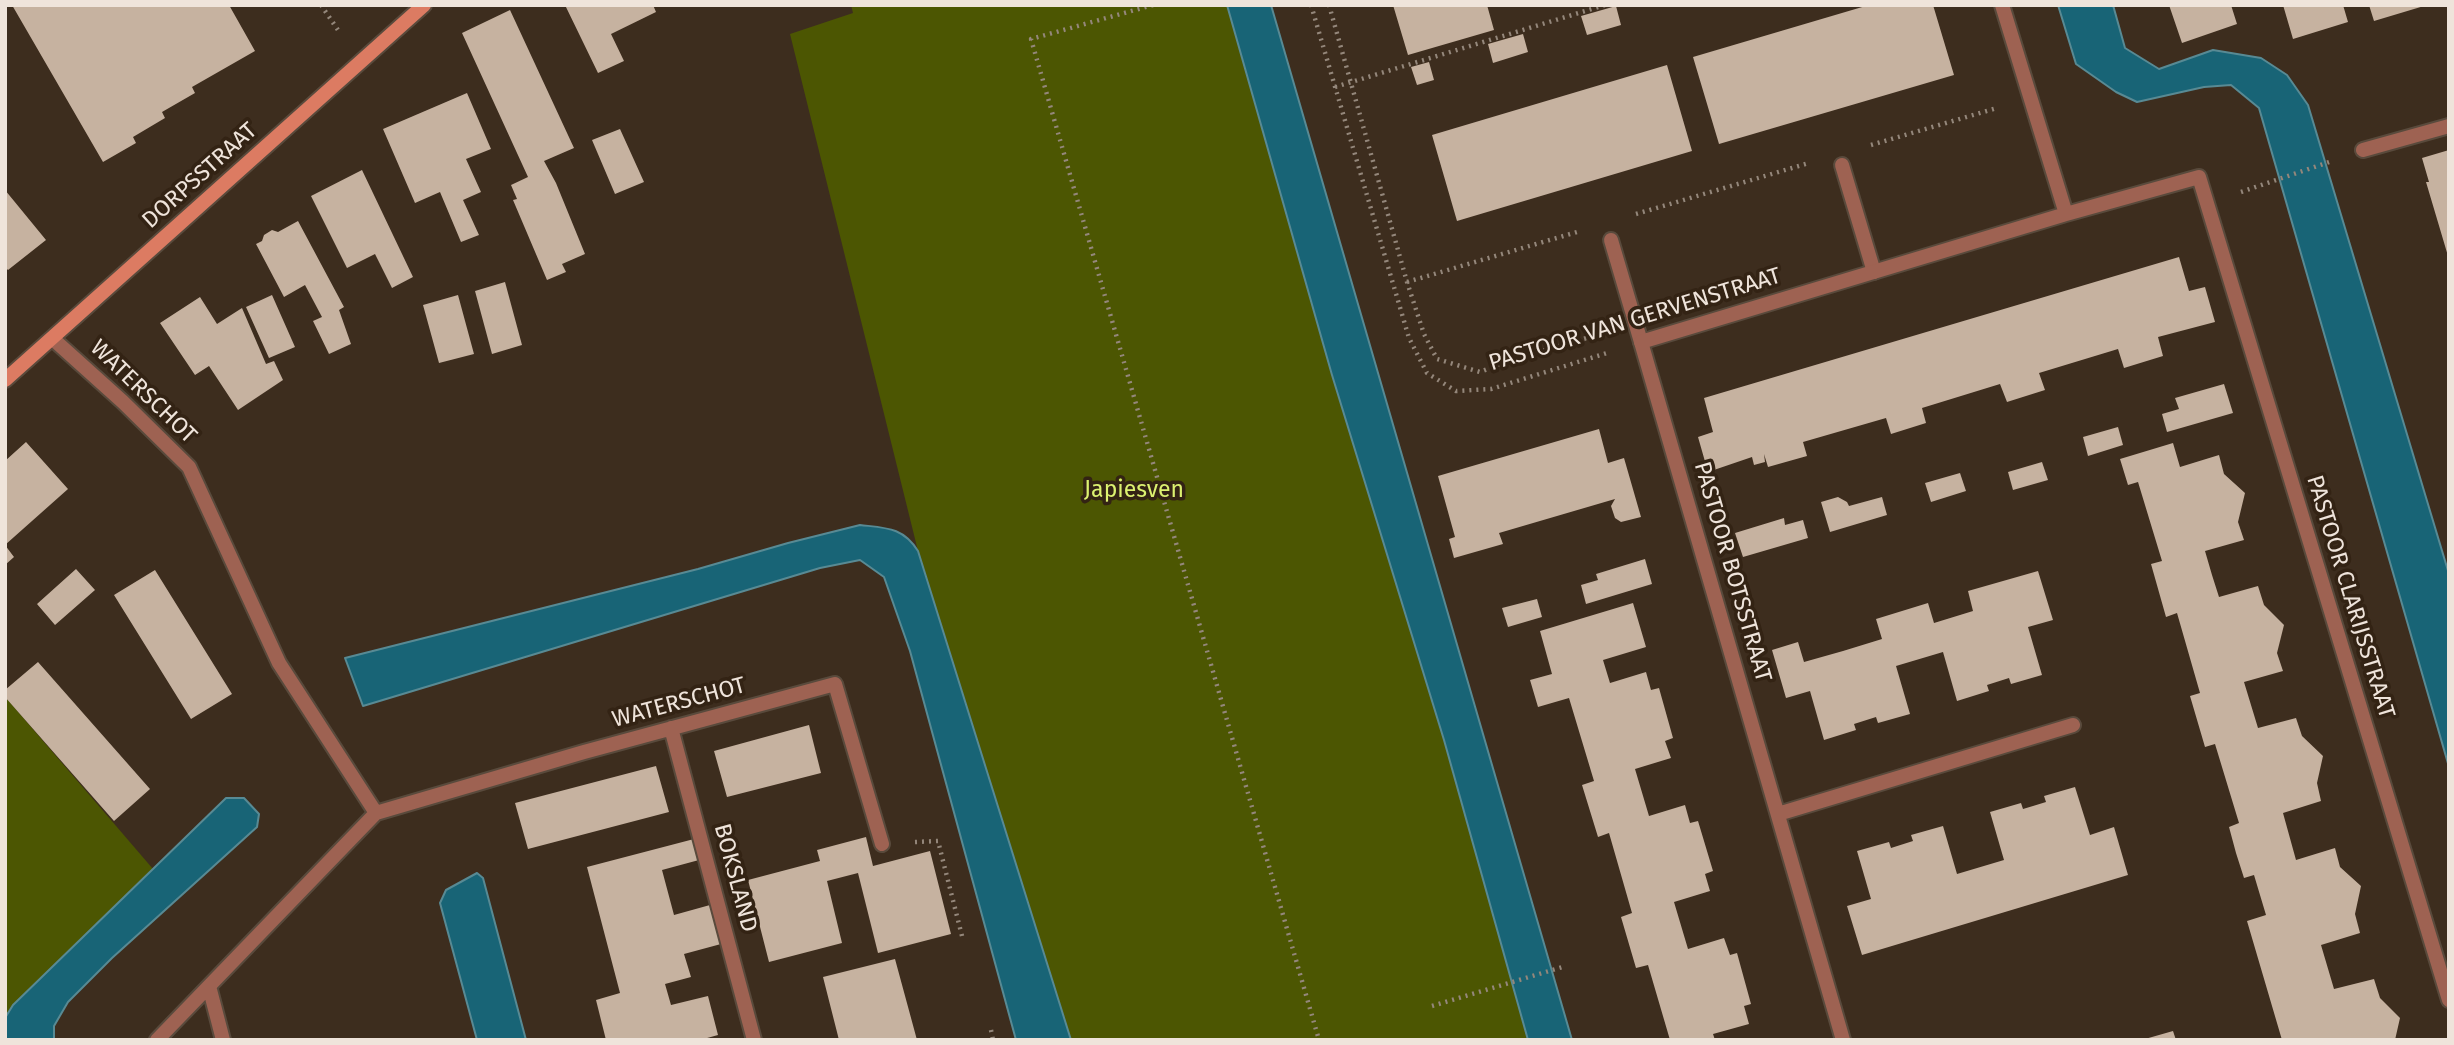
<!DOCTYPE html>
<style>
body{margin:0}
#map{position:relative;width:2454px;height:1045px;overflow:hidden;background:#3d2d1e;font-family:"Fira Sans",sans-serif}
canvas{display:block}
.frame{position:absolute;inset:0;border:7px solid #efe4db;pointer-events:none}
</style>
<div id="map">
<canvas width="2454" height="1045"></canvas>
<div class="frame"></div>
</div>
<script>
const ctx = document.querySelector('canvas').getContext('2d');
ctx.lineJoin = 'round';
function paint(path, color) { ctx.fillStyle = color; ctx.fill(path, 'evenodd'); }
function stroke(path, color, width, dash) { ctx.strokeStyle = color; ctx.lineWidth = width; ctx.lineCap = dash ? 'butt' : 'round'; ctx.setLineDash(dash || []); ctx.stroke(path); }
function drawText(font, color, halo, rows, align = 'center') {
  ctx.font = font + ' "Fira Sans",sans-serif'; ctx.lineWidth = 7; ctx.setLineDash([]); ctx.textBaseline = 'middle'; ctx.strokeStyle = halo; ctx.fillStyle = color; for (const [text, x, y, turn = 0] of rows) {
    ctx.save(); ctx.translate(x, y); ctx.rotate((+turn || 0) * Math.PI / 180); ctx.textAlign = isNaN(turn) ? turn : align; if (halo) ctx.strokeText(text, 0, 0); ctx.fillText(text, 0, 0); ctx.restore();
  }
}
paint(new Path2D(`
 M851,5H1227L1332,375L1444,740L1528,1040H1071L918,551L790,34L853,13Z
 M7,699L153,869L13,1005L5,1018V714Z`), '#4c5602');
const water = new Path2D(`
 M1227,5H1271L1572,1040H1528L1444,740L1332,375Z
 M2058,5H2113L2125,48L2159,69L2213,50L2261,58L2287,75L2308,105L2449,574V767L2259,108L2231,85L2204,87L2137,102L2116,92L2076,64Z
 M860,525C886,528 903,527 918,551L1071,1040H1016L910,651L884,577L860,560L820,568L363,706L345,658L698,569L788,543Z
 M226,798H244L259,814L257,827L112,958L68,1002L54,1026V1040H5V1018L13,1005Z
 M477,873L483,878L526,1040H477L440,903L446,890Z`);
paint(water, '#186476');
stroke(water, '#588a94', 2);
paint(new Path2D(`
 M12,5H229L255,51L192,87L195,93L162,112L165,118L133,137L136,143L103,162Z
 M565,5H653L656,12L611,34L624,61L598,73Z
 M1393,5H1487L1494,30L1408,55Z
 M1869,5H1933L1954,75L1719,144L1693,57Z
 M2169,5H2231L2237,24L2182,43Z
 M2283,5H2343L2348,22L2293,39Z
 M2369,5H2424V6L2374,21Z
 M1616,6L1621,25L1587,35L1581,16Z
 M510,10L574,148L544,161L556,183L585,254L562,264L566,272L547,280L513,200L517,199L511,185L528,177L462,33Z
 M1523,34L1528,52L1493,63L1488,44Z
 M1429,62L1434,80L1417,85L1411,67Z
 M1667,65L1692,151L1457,221L1432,135Z
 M467,93L491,149L466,159L481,192L463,200L479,235L461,242L440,192L415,203L383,129Z
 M620,129L644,182L615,194L592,140Z
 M2449,150V256H2448L2426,182H2429L2422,158Z
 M362,170L413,277L392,288L375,254L347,268L311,196Z
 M5,190L46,240L8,270L5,267Z
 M298,221L344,307L339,310L351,344L329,354L313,321L322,317L305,285L284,297L256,244L262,241L264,235L272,230L278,232Z
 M2179,257L2189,291L2205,287L2215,322L2158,337L2163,356L2124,368L2118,349L2039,373L2045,390L2007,402L2000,384L1922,408L1926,423L1891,434L1886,418L1803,442L1807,456L1768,467L1764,454L1765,462L1754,465L1752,457L1708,472L1698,437L1713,432L1704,398Z
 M505,282L522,345L492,354L475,291Z
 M272,295L295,347L269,358L246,307Z
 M458,295L474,354L439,363L423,305Z
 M200,297L217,324L242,308L266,364L274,361L283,380L238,410L209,366L195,375L160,323Z
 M2224,384L2233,413L2167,432L2162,414L2179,409L2175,398Z
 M2118,427L2123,445L2088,456L2083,437Z
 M1599,429L1608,463L1624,458L1641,517L1621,522L1615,518L1611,506L1615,499L1499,533L1503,544L1454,558L1449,539L1455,537L1438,476Z
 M26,442L68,489L5,545L14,557L5,565V461Z
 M2173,443L2180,467L2219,455L2224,474L2245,493L2238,522L2244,540L2205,551L2212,575L2219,597L2258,586L2264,605L2284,625L2277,653L2283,671L2244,682L2258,728L2296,718L2302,736L2323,756L2317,783L2321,801L2283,813L2296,860L2335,848L2340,867L2361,886L2355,914L2360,933L2321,945L2334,989L2374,979L2380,998L2400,1018L2395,1040H2282L2247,921L2266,915L2254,875L2244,878L2236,853L2229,827L2239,823L2215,744L2205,747L2190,696L2200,693L2177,613L2166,617L2151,564L2162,561L2138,482L2128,485L2120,459Z
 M2042,462L2048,480L2013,490L2008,472Z
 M1960,473L1966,491L1931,502L1925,483Z
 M1838,497L1847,502L1849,506L1882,497L1887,515L1830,532L1821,502Z
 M1784,518L1785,525L1803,520L1808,538L1743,557L1735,533Z
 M1645,559L1652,584L1586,604L1581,585L1598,580L1596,574Z
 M76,569L95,590L55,625L37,604Z
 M155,570L232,694L191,719L114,595Z
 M2038,571L2053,620L2028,627L2042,675L2011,684L2009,678L1987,685L1989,691L1957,701L1943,652L1896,666L1910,714L1878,723L1876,717L1854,724L1856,730L1824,740L1810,691L1786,698L1772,650L1798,642L1804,662L1843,651L1882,639L1876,619L1928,603L1934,623L1973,611L1968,591Z
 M1537,599L1542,617L1508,627L1502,608Z
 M1633,603L1646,647L1603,660L1610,683L1646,672L1651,690L1659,688L1673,738L1665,741L1671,758L1635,769L1649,816L1685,805L1690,823L1698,821L1713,871L1705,874L1710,891L1674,902L1688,949L1724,938L1730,955L1737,953L1751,1004L1744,1006L1749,1024L1713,1034L1715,1040H1670L1648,965L1636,968L1621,917L1632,913L1609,833L1598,837L1582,785L1594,781L1569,698L1538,707L1530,680L1552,674L1540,631Z
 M38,662L150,789L114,821L5,697V690Z
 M809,725L821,773L727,797L714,751Z
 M656,766L669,812L528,849L515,803Z
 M2075,787L2090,835L2114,827L2128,875L1862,955L1847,906L1871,899L1857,851L1889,842L1891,848L1913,841L1911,835L1943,826L1957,874L2004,860L1990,812L2021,803L2023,809L2033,806L2046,802L2044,796Z
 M866,837L873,866L930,851L951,934L878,953L858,873L827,881L842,943L769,962L748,880L820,861L817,850Z
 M694,839L699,860L662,870L674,915L710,905L721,944L684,954L691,977L665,984L671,1005L708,996L718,1035L700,1040H606L596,1000L620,993L587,867Z
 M895,959L917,1040H839L823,977Z
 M2173,1031L2176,1040H2145V1039Z`), '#c6b2a0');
const lane = new Path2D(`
 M1842,165L1874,272
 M1611,240L1641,342`);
const street = new Path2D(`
 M2002,5L2066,214
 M2363,150L2449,126
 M53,339L123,402L189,467L279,663L376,813
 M671,728L754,1040
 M1778,814L2073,725
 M209,986L223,1040
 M157,1040L376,813L584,752L835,684L882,844
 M1843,1040L1641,342L2066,214L2199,177L2449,1000`);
const secondary = new Path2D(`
 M5,380L424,5`);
stroke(lane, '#594a3c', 18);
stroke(street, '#594a3c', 18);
stroke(secondary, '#594a3c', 18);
stroke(new Path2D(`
 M321,5L340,33
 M1153,5L1031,39L1319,1040
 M1311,5L1409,338L1427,373L1456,391L1491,389L1607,353
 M1329,5L1407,282L1424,334L1437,359L1480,372L1507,361L1604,333
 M1335,87L1605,5
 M1871,145L1997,108
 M2241,192L2332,161
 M1636,214L1809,163
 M1407,282L1577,232
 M915,842L938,841L962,936
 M1432,1006L1566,966
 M991,1030L993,1040`), '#94877b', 4.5, [2, 5]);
stroke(lane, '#9e6252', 14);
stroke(street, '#9e6252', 14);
stroke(secondary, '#dc7b62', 14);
drawText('23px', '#efe4db', '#332314', [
 ["DORPSSTRAAT",200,176,-42],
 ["PASTOOR VAN GERVENSTRAAT",1635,320,-17],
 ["WATERSCHOT",143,392,44],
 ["PASTOOR BOTSSTRAAT",1732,572,74],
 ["PASTOOR CLARIJSSTRAAT",2350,597,73],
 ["WATERSCHOT",679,703,-15],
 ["BOKSLAND",735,878,75]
]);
drawText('23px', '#dcf170', '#332314', [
 ["Japiesven",1134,491]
]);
</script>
